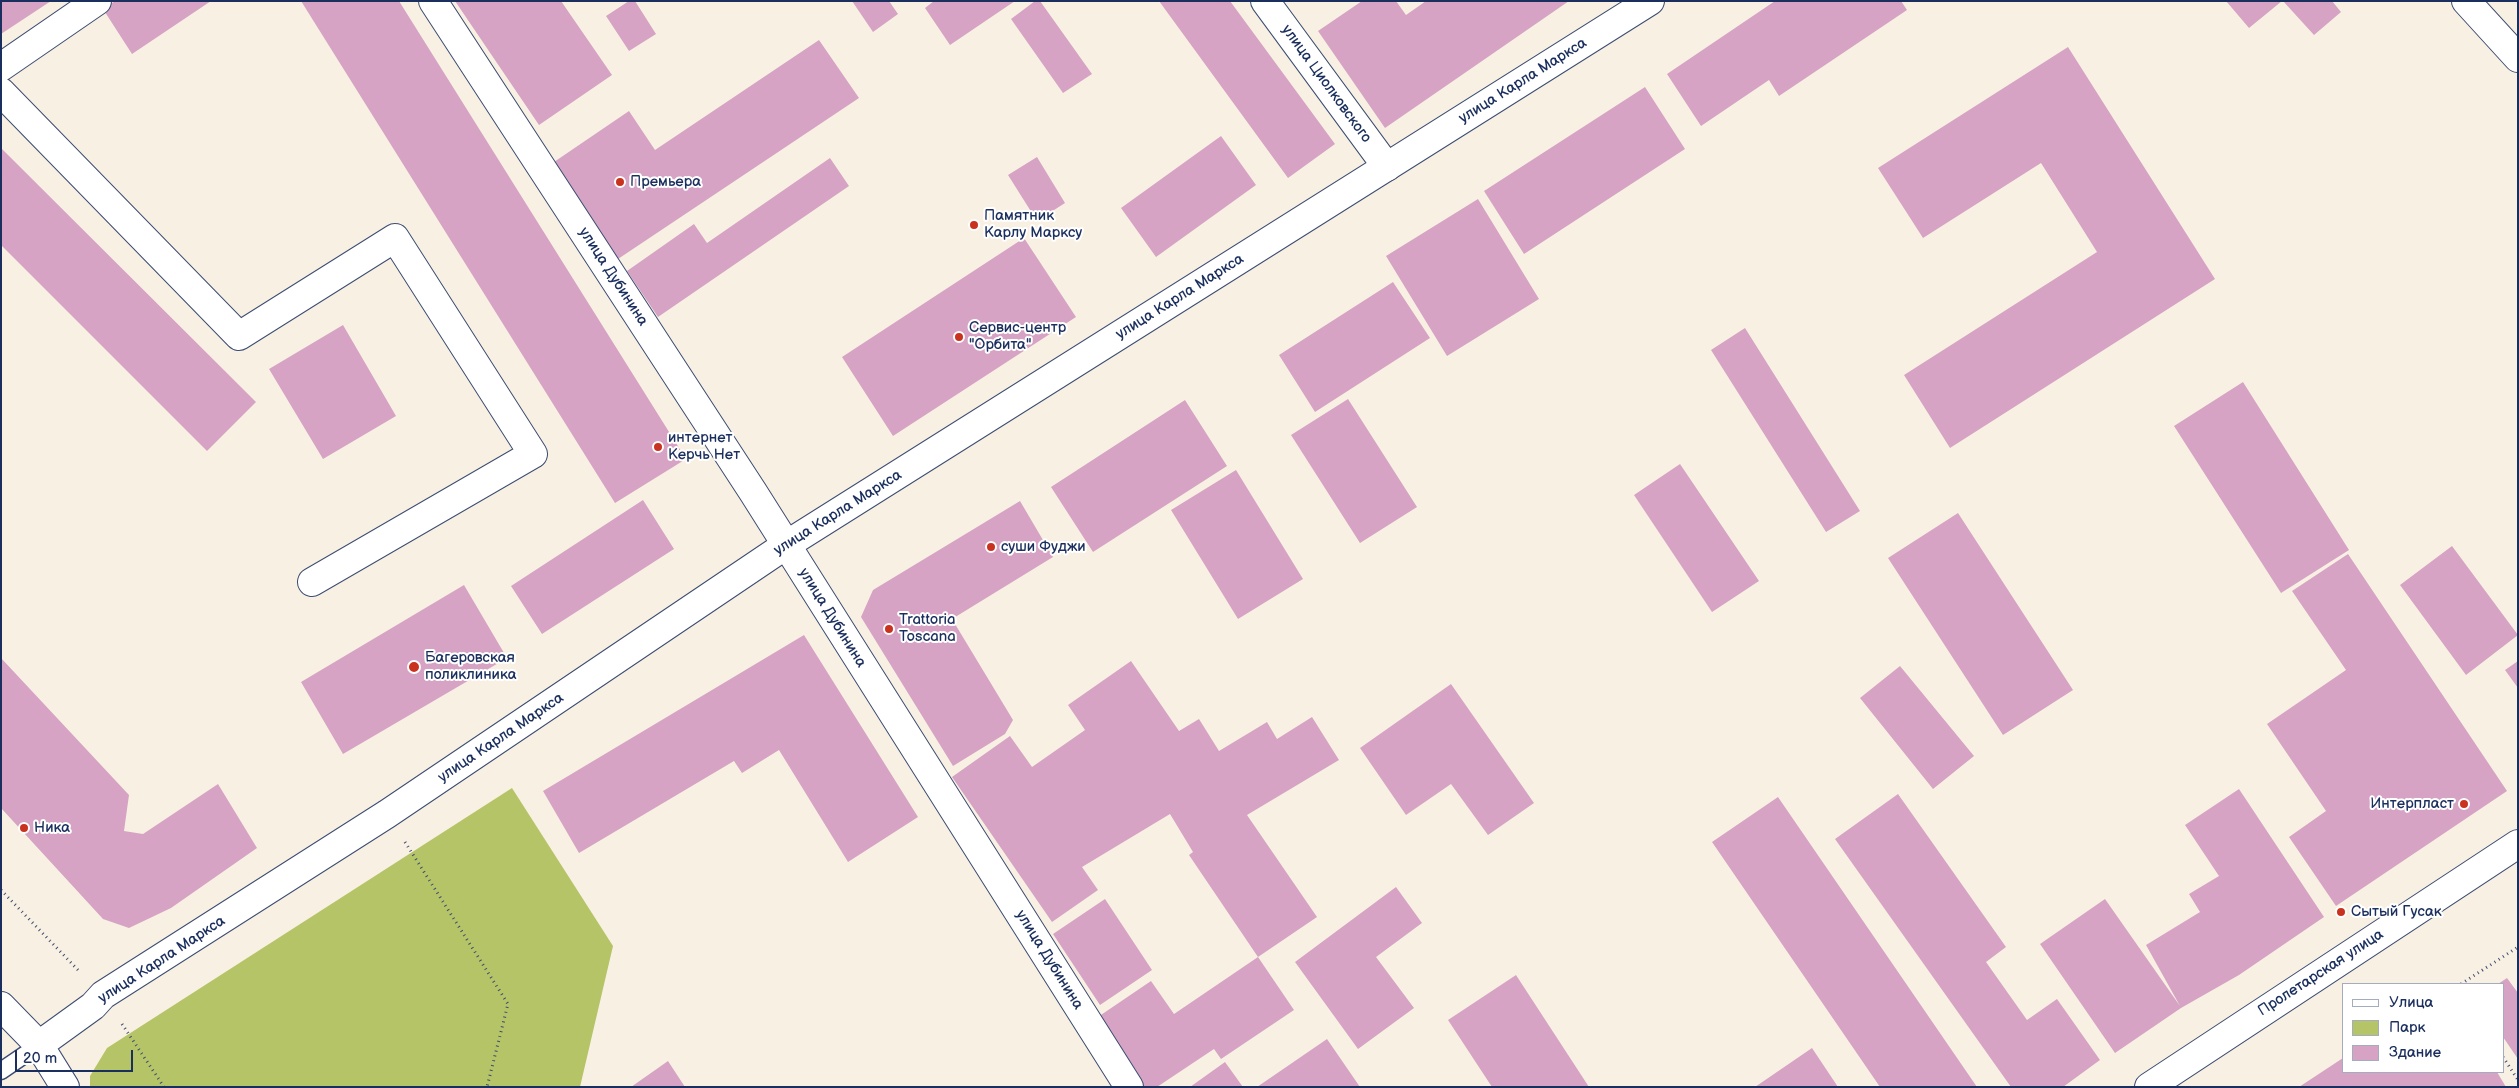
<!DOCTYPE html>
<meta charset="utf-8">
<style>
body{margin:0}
#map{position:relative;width:2519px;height:1088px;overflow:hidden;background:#f8f1e3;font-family:"Balsamiq Sans",sans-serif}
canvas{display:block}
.frame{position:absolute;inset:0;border:2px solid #1b2f5e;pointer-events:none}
.legend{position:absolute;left:2342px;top:983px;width:162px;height:90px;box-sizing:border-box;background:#fff;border:1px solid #a4acbf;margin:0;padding:6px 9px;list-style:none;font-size:15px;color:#1b2f5e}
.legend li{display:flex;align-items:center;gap:10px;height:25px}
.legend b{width:25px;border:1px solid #a4acbf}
.scale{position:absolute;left:15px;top:1050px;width:118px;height:22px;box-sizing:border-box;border:2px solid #1b2f5e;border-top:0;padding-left:6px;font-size:15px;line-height:18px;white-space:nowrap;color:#1b2f5e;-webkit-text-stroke:4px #fff;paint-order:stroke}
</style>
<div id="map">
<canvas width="2519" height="1088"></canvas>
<div class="frame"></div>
<ul class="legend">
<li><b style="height:6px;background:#fff"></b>Улица</li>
<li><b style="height:14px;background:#b5c467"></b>Парк</li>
<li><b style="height:14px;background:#d6a3c4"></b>Здание</li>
</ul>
<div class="scale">20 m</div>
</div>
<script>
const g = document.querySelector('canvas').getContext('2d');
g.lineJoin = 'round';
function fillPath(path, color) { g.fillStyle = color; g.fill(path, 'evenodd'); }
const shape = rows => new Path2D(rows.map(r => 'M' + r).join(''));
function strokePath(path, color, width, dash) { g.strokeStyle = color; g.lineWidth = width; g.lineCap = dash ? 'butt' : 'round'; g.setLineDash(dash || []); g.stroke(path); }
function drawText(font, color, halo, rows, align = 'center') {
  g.font = font + ' "Balsamiq Sans",sans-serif'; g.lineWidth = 4; g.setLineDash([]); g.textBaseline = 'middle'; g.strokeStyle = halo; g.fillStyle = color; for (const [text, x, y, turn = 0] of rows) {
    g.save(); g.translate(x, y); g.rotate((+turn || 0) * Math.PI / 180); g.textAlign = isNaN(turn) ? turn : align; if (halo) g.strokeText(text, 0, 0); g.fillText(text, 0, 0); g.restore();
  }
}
const green = shape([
 [512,788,613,946,580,1087,90,1087,90,1076,107,1048]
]);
const building = shape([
 [1,1,51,1,1,34],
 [115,1,211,1,132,54,103,9],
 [301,1,399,1,686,459,615,503],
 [455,1,561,1,612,75,539,125],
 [629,1,635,1,656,34,629,51,606,16],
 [852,1,889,1,898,14,873,32],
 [934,1,1015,1,950,45,925,8],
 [1035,1,1040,1,1092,74,1063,93,1011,19],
 [1159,1,1230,1,1335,144,1288,178],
 [1362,1,1396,1,1406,15,1426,1,1569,1,1385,128,1318,31],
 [1775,1,1901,1,1907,10,1779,96,1769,80,1701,126,1667,74],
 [2226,1,2282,1,2249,28],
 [2283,1,2332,1,2341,12,2314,35],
 [819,40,859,98,618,259,554,162,629,111,655,150],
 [2068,47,2215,279,1950,448,1904,375,2097,252,2041,163,1923,238,1878,168],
 [1645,87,1685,149,1524,254,1484,191],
 [1221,136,1256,185,1156,257,1121,208],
 [1,148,256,402,207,451,1,245],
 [1037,157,1065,203,1037,221,1008,175],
 [830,158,849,186,658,317,627,271,694,224,707,243],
 [1478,199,1539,299,1447,356,1386,256],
 [1024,238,1076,317,893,436,842,357],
 [1393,282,1430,338,1315,412,1279,355],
 [343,325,396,416,323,459,269,369],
 [1745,328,1860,511,1826,532,1711,350],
 [2243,382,2349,550,2281,593,2174,426],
 [1348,399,1417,507,1360,543,1291,435],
 [1185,400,1227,466,1093,552,1051,487],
 [1680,464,1759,581,1712,612,1634,495],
 [1236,470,1303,579,1238,619,1171,510],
 [643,500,674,549,542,634,511,586],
 [1020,501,1053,557,952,619,1013,720,1005,734,953,766,861,617,873,590],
 [1958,513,2073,690,2003,735,1888,558],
 [2452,546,2518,635,2466,675,2400,585],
 [2348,554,2507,791,2336,906,2289,837,2326,811,2267,724,2346,670,2292,591],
 [464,585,507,658,343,754,301,682],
 [804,635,918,817,848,862,779,750,742,773,734,761,579,853,543,791],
 [1,658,129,795,124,831,143,834,218,784,257,848,171,908,129,928,103,919,1,808],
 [1131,661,1179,731,1199,719,1219,751,1267,722,1277,739,1312,717,1339,760,1247,815,1317,917,1258,957,1189,855,1193,852,1170,814,1082,867,1098,890,1052,922,952,777,1010,736,1032,767,1085,730,1068,705],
 [2518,661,2518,688,2505,670],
 [1900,666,1974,756,1933,789,1860,698],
 [1451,684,1534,803,1488,835,1451,784,1406,815,1360,748],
 [2239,789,2324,917,2239,975,2181,1008,2115,1053,2040,944,2105,899,2180,1006,2146,945,2200,912,2189,894,2219,876,2185,825],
 [1898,794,2006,947,1986,962,2027,1020,2057,999,2100,1060,2063,1087,2011,1087,1835,839],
 [1778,797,1977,1087,1880,1087,1712,842],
 [1396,887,1422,923,1376,957,1414,1008,1358,1049,1295,962],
 [1105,899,1152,970,1100,1005,1053,934],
 [1258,957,1294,1010,1221,1059,1214,1049,1157,1087,1136,1087,1092,1021,1151,981,1174,1014],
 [1516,975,1589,1087,1492,1087,1448,1020],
 [2507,978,2518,993,2518,1059,2503,1037,2503,984,2498,984],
 [1327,1039,1360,1087,1257,1087],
 [1812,1048,1838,1087,1755,1087],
 [2343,1058,2343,1072,2497,1072,2506,1087,2299,1087],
 [668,1061,685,1087,631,1087],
 [1225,1062,1243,1087,1190,1087]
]);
const path = shape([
 [405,842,508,1004,487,1087],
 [1,890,79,971],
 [2461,984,2518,947],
 [122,1024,164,1087],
 [2503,1057,2518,1080]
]);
const lane = shape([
 [1,1071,39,1045]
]);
const street = shape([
 [433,1,753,492,1129,1087],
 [1265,1,1387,167],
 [2466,1,2518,58],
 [1,67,97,1],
 [1,92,239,336,395,238,533,454,312,582],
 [2149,1087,2518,844]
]);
const secondary = shape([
 [1,1006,39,1045,65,1087],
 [39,1045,93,1006,103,995,387,814,786,545,1650,1]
]);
const markers = [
 [620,182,5,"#c8321e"],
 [974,225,5,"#c8321e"],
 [959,337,5,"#c8321e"],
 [658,447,5,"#c8321e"],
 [991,547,5,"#c8321e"],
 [889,629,5,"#c8321e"],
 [414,667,6,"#c8321e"],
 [2464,804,5,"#c8321e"],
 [24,828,5,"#c8321e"],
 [2341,912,5,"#c8321e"]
];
const streetNames = [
 ["улица Карла Маркса",1523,81,-32],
 ["улица Циолковского",1326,84,54],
 ["улица Дубинина",613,277,57],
 ["улица Карла Маркса",1180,297,-32],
 ["улица Карла Маркса",838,513,-32],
 ["улица Дубинина",832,618,58],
 ["улица Карла Маркса",501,738,-34],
 ["улица Карла Маркса",162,960,-33],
 ["улица Дубинина",1049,960,58],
 ["Пролетарская улица",2321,973,-33]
];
const poiNames = [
 ["Премьера",630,182],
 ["Памятник",984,216],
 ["Карлу Марксу",984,233],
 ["Сервис-центр",969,328],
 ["\"Орбита\"",969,345],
 ["интернет",668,438],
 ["Керчь Нет",668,455],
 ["суши Фуджи",1001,547],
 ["Trattoria",899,620],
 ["Toscana",899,637],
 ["Багеровская",425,658],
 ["поликлиника",425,675],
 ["Интерпласт",2454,804,"right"],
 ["Ника",34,828],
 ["Сытый Гусак",2351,912]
];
fillPath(green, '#b5c467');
fillPath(building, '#d6a3c4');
strokePath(lane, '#3c4c72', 19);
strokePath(street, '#3c4c72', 30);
strokePath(secondary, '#3c4c72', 30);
strokePath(path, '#3c4c72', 3, [1, 4]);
strokePath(lane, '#fff', 16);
strokePath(street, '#fff', 28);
strokePath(secondary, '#fff', 28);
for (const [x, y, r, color] of markers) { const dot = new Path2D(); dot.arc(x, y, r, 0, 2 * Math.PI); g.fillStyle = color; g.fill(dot); strokePath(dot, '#fff', 2); }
drawText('15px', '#1b2f5e', '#fff', streetNames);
drawText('15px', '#1b2f5e', '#fff', poiNames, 'left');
</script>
